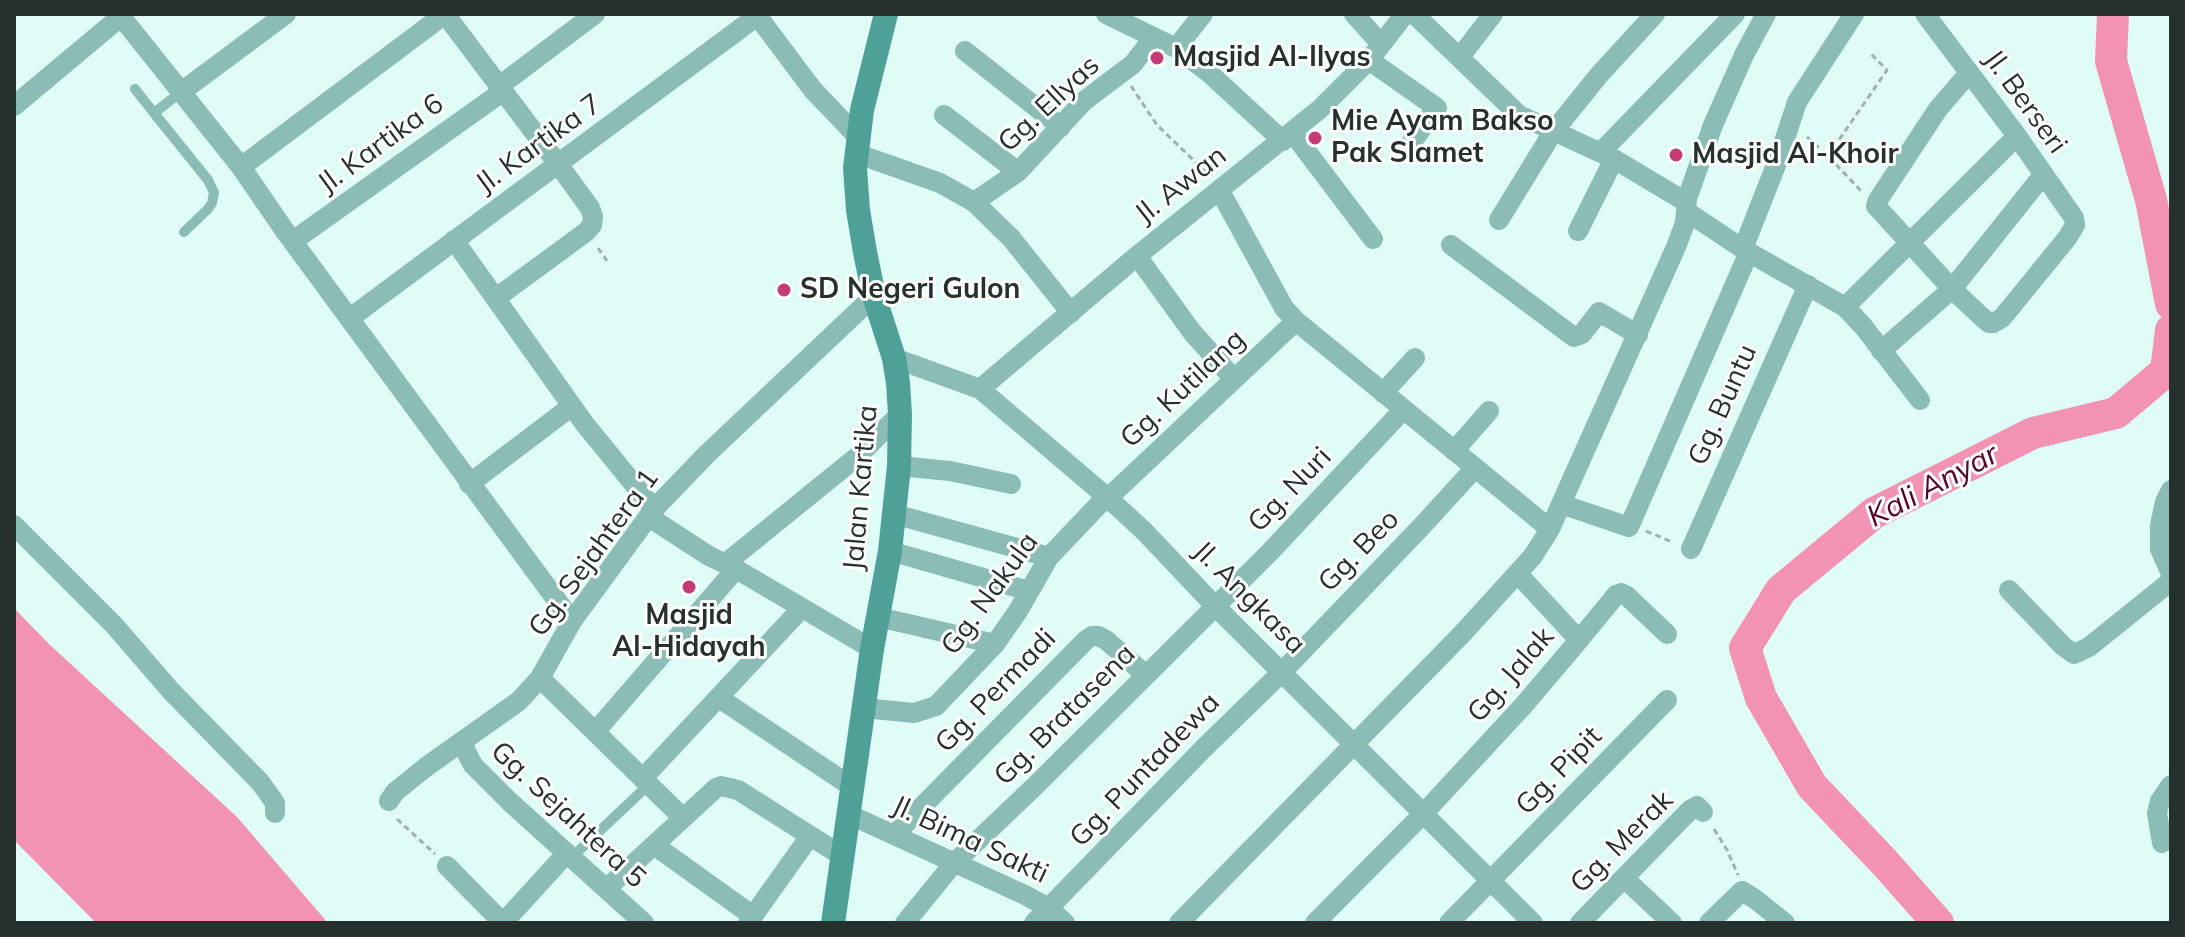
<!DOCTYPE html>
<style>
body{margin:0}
#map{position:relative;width:2185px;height:937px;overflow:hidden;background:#dffcf7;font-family:Mulish,sans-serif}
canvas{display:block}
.frame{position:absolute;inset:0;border:16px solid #26312f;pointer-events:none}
</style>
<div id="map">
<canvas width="2185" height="937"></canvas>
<div class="frame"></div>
</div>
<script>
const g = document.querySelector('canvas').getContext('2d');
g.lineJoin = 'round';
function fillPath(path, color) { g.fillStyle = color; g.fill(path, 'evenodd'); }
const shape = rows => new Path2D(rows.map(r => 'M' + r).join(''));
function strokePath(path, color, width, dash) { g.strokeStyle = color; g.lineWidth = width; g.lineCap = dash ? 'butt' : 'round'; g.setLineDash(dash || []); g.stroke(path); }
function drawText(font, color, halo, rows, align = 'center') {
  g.font = font + ' Mulish,sans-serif'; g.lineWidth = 6; g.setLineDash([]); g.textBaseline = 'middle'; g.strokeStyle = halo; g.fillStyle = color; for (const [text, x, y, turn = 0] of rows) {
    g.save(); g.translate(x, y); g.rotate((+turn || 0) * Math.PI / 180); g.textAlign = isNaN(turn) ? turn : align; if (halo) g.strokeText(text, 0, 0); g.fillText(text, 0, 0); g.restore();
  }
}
const water = shape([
 [14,608,49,644,237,817,328,923,96,923,14,840]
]);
const river = shape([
 [2113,14,2111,61,2151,200,2171,304],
 [1938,923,1885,863,1812,786,1761,698,1745,648,1781,590,1874,513,2033,433,2116,413,2166,371,2171,330]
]);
const path = shape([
 [1131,86,1157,125,1210,176],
 [1807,137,1828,156,1861,191],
 [1828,156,1887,70,1870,53],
 [598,248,607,261],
 [1646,531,1672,542],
 [397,819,435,854],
 [1714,829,1727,850,1738,875]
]);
const lane = shape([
 [135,89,154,113],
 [181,92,154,113,208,180,214,193,212,203,208,209,184,232],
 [571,858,643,790]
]);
const street = shape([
 [119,14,241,167,285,231,572,621],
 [756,14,813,90,857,136],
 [1106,14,1176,48,1208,72,1283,141],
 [1354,14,1381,44],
 [1414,14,1519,115,1614,159,1686,202],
 [1925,14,2017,136,2074,218,2075,225,2068,237,2002,318,1993,323,1989,323,1983,318,1952,289,1876,206,1878,200,1938,109,1969,73],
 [1176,48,1203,14],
 [965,51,1061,127],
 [1460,57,1493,14],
 [1369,60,1437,108,1405,151],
 [498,87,595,14],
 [181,92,286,14],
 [14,106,124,14],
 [944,115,1018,172],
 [1292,132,1373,239],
 [1601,152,1735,14],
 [855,153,940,183,974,202,1011,238,1071,313],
 [241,167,445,14,558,164,590,208,593,217,592,225,586,232,496,298],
 [1220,191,1284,308,1296,321,1550,529],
 [974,202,1018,172,1084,101,1133,64,1153,38],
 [1686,211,1743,249,1845,307,1863,326,1920,400],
 [1499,220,1553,132,1599,75,1655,14],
 [1578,231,1614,159],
 [454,240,584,423,654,509],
 [293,241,502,92],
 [1451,245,1574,337,1582,334,1599,312,1638,335],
 [1743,249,1778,160,1797,102,1854,14],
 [1137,256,1192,332,1234,379],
 [1845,307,2017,136],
 [350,318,760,14],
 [1881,351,1952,289,2043,175],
 [894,358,980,389,1108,498,1144,531,1215,606,1533,923],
 [980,389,1137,256,1320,109,1369,60,1405,14],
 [1383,393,1415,358],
 [1454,451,1489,411],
 [899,466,950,471,1011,484],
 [469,484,572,406],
 [2171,490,2165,502,2160,525,2160,549,2171,574],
 [1108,498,1296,321],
 [1561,504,1629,527,1749,252],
 [894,514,1049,557],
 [649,517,709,556,736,569,872,649],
 [14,525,114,625,171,691,260,782,275,803,275,813],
 [1691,549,1808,285],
 [890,551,1029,591],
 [726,563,858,456,900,414],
 [2009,590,2063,646,2074,654,2089,647,2171,581],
 [878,617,995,644],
 [1579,640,1616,595,1621,593,1627,596,1667,634],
 [540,678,683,818],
 [719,698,852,787],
 [864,708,914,713,936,706,995,644,1018,611,1049,557,1107,496],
 [595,732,736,569],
 [461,742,473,765,510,802,644,923],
 [643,778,802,608],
 [389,801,395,792,426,767,519,701,540,678,572,621,654,509,707,454,874,296],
 [848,814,1025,895,1049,908,1065,923],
 [894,835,1086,640,1092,636,1098,636,1106,640,1146,675],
 [2162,843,2157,813,2160,801,2171,785],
 [654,845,753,916],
 [447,866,503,923,566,854],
 [1624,878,1672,923],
 [606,889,716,788,721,786,738,790,842,856],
 [748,923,810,836],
 [905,923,954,863,1033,788,1270,552,1403,410],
 [1034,923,1204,748,1282,672,1422,526,1475,468],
 [1179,923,1462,634,1533,556,1550,529,1561,504,1676,247,1685,223,1687,199,1713,125,1744,55,1766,14],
 [1315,923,1423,814,1523,706,1579,640,1518,574],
 [1449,923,1667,700],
 [1580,923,1690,810,1697,806,1703,812],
 [1709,923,1742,891,1755,899,1785,923]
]);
const secondary = shape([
 [833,923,872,649,890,551,899,466,900,414,898,383,894,358,874,296,865,252,858,210,855,168,862,110,886,14]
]);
const markers = [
 [1157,58,8,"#c53b76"],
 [1315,138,8,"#c53b76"],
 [1676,155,8,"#c53b76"],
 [784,290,8,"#c53b76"],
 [689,587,8,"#c53b76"]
];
const poiNames = [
 ["Masjid Al-Ilyas",1173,58],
 ["Mie Ayam Bakso",1331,122],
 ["Pak Slamet",1331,154],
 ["Masjid Al-Khoir",1692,155],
 ["SD Negeri Gulon",800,290],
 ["Masjid",689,616,"center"],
 ["Al-Hidayah",689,648,"center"]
];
const streetNames = [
 ["Jl. Berseri",2025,102,54],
 ["Gg. Ellyas",1049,104,-43],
 ["Jl. Kartika 6",381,144,-36],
 ["Jl. Kartika 7",539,144,-36],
 ["Jl. Awan",1181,185,-38],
 ["Gg. Kutilang",1183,389,-43],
 ["Gg. Buntu",1723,405,-66],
 ["Jalan Kartika",861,488,-85],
 ["Gg. Nuri",1290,490,-46],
 ["Gg. Beo",1359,551,-46],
 ["Gg. Sejahtera 1",594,553,-54],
 ["Gg. Nakula",990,594,-54],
 ["Jl. Angkasa",1249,598,45],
 ["Gg. Jalak",1511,675,-49],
 ["Gg. Permadi",996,691,-46],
 ["Gg. Bratasena",1065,715,-45],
 ["Gg. Puntadewa",1145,770,-46],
 ["Gg. Pipit",1559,771,-46],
 ["Gg. Sejahtera 5",568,815,43],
 ["Jl. Bima Sakti",970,840,25],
 ["Gg. Merak",1622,842,-45]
];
const waterNames = [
 ["Kali Anyar",1933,486,-28]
];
fillPath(water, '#f393b4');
strokePath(river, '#f393b4', 32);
strokePath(path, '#9cb2ae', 3, [6, 4]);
strokePath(lane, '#8bbdb6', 10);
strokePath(street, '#8bbdb6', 20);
strokePath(secondary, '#4fa198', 24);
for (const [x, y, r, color] of markers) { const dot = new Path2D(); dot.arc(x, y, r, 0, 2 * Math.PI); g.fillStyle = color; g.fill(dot); strokePath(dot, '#fff', 3); }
drawText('bold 28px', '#26312f', '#fff', poiNames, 'left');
drawText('28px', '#26312f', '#fff', streetNames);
drawText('italic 30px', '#56002b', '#fff', waterNames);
</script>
